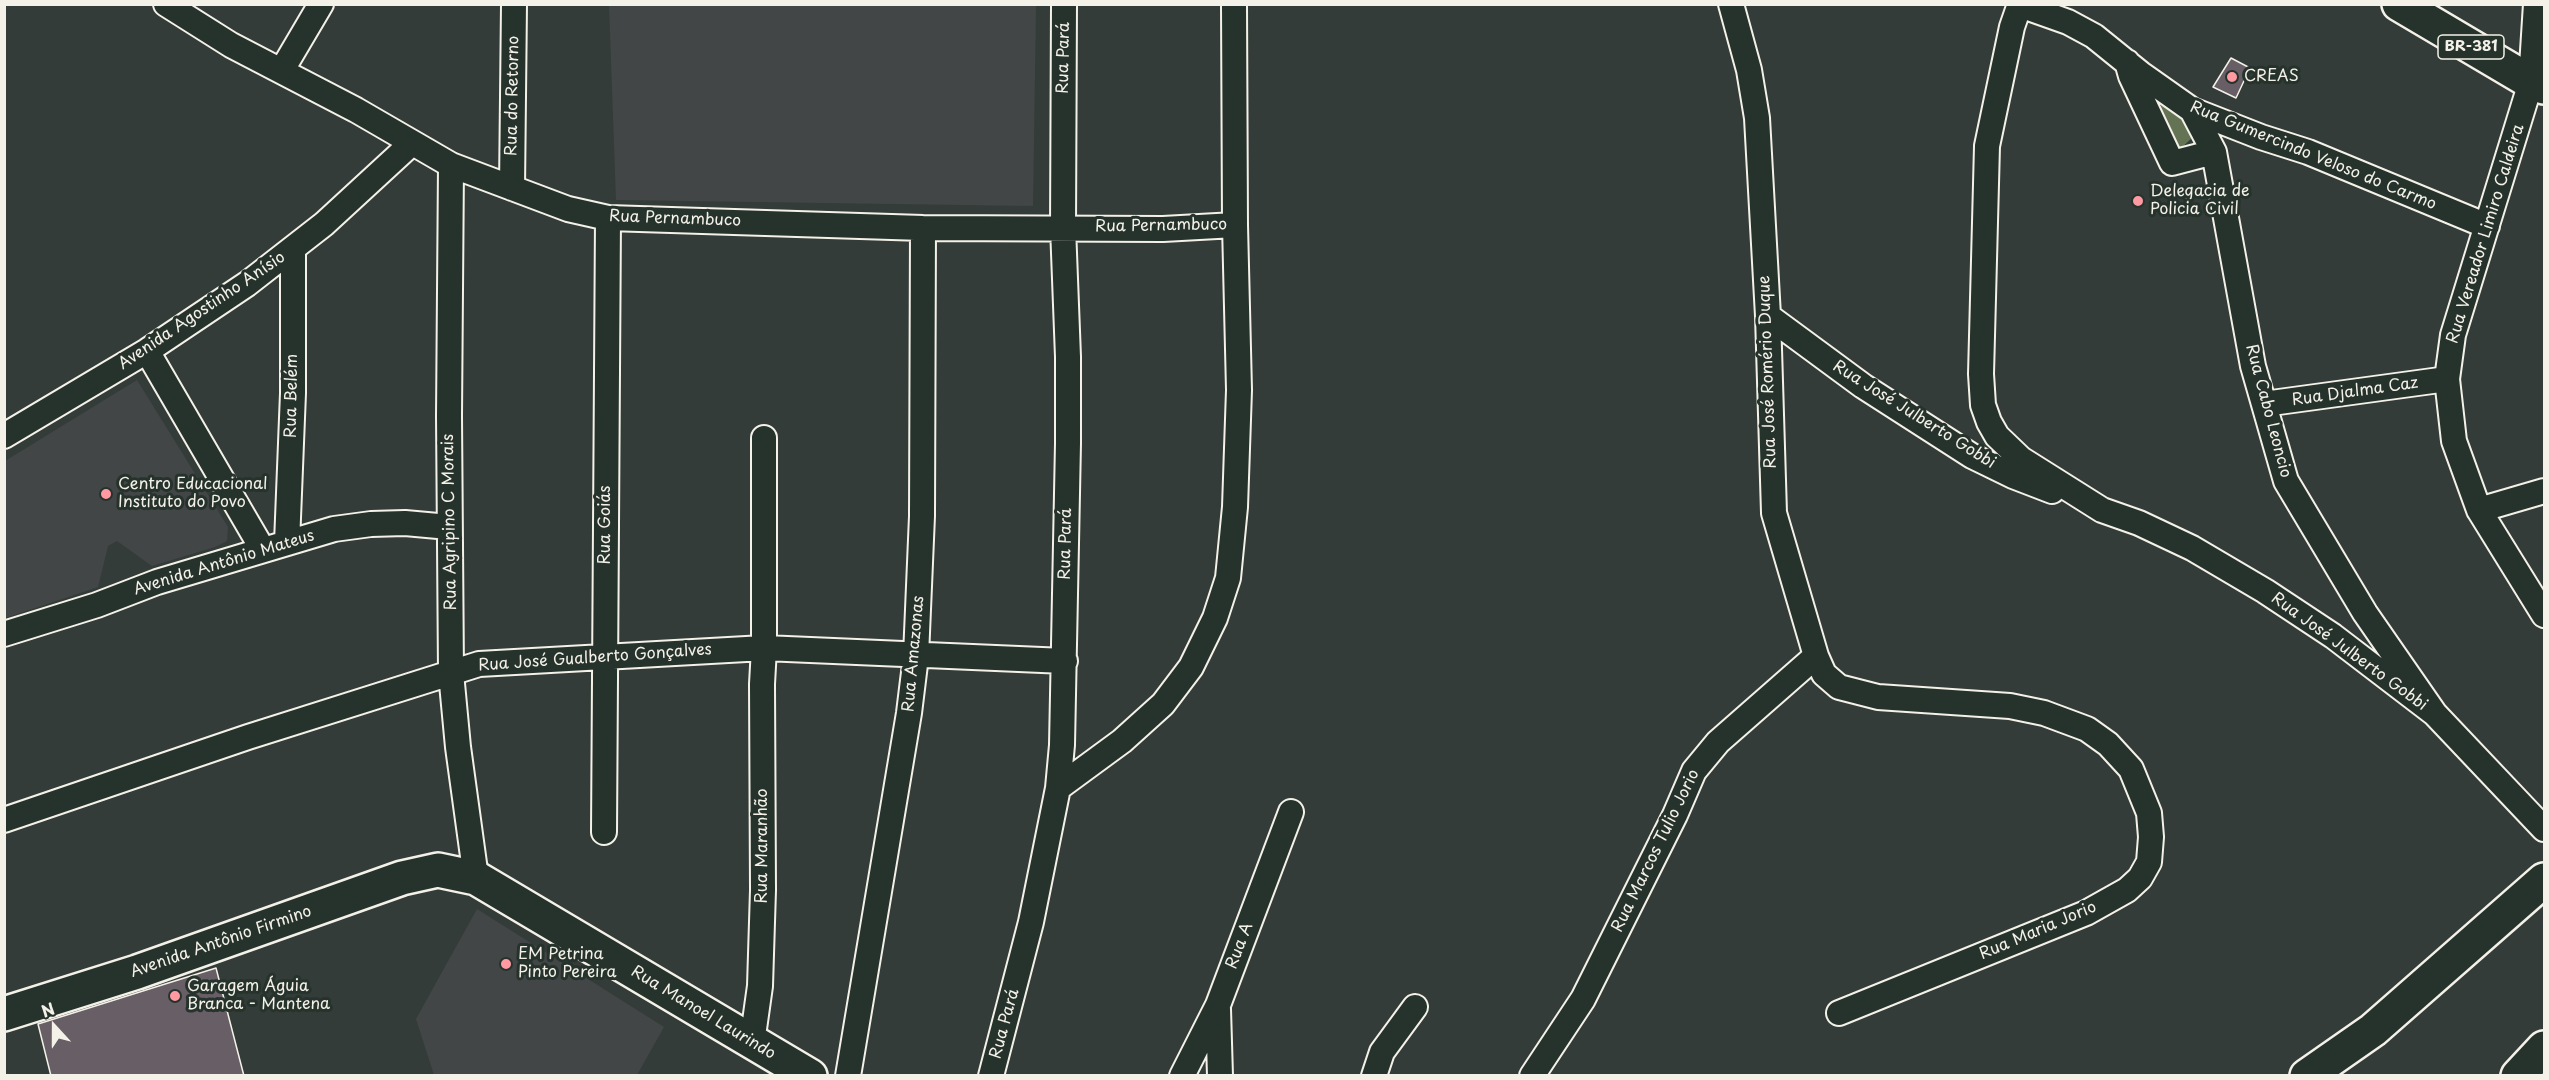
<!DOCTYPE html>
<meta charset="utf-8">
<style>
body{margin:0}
#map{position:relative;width:2549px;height:1080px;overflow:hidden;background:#333c38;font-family:"Playpen Sans",sans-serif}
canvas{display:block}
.frame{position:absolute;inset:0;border:6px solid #f4f1e8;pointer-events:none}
.north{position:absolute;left:24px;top:996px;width:60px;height:60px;-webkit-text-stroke:4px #26332d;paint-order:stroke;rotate:339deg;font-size:16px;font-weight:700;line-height:24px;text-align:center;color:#f4f1e8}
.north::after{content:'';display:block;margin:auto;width:21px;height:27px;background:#f4f1e8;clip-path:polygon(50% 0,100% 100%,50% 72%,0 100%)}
</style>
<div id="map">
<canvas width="2549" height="1080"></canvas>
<div class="frame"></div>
<div class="north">N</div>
</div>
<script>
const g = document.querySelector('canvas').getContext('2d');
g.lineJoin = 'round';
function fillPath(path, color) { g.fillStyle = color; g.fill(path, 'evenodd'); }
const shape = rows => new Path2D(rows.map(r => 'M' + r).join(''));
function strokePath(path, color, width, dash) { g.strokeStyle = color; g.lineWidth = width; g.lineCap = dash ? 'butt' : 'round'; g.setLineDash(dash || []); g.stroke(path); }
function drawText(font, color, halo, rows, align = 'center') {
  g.font = font + ' "Playpen Sans",sans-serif'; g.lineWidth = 6; g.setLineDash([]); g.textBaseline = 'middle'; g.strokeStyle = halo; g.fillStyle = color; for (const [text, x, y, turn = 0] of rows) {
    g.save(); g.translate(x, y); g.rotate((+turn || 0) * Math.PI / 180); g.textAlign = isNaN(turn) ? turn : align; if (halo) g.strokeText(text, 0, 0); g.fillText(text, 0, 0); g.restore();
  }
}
const built = shape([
 [609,5,1036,5,1033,206,616,200],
 [137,380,228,527,227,541,215,547,152,566,117,541,108,546,98,587,5,618,5,461],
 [477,909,664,1027,637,1075,434,1075,416,1019]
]);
const green = shape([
 [2170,104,2181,112,2195,135,2174,155,2152,108]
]);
const building = shape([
 [2231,58,2250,68,2236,98,2213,87,2231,58],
 [216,968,244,1076,51,1076,38,1024,216,968]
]);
const street = shape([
 [166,4,231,45,356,110,451,165,568,209,608,218,923,228,1163,229,1235,225],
 [1731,4,1749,70,1757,118,1768,316,1774,513,1816,656,1824,674,1839,687,1878,697,2010,706,2044,713,2087,729,2108,744,2131,769,2149,813,2151,837,2149,862,2140,878,2127,890,2086,913,1839,1013],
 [2020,4,2012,27,1987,146,1981,374,1983,405,1989,422,1997,436,2021,459,2102,510,2139,523,2192,548,2265,591,2333,636,2435,714],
 [2536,4,2531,82,2453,335,2447,379,2454,441,2479,510,2544,615],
 [2020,5,2068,22,2094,36,2141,74,2192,110,2261,137,2308,152,2487,226],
 [2127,62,2131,76,2172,163,2214,152],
 [282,70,321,4],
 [2192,110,2214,152,2253,366,2286,481,2365,613,2435,714,2544,829],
 [451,165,449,416,451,673,458,747,476,878],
 [512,188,514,4],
 [1768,316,1863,386,1972,456,2013,476,2052,491],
 [147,351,263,550],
 [2264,404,2447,379],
 [4,436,147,351,247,284,324,224,412,143],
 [2479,510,2544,491],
 [287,543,293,393,293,250],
 [4,634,97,605,157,582,334,529,371,524,405,523,449,527],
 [1058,788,1122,741,1163,704,1191,667,1215,618,1228,578,1235,507,1239,390,1235,225,1234,4],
 [4,820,248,737,479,664,764,648,1065,661],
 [604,832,608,218],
 [1218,1009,1220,1076],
 [752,1043,760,986,763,890,762,684,764,648,764,438],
 [848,1076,909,713,916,656,922,516,923,228],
 [991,1076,1031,922,1058,788,1062,745,1068,443,1068,357,1063,227,1064,4],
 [1182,1076,1218,1005,1291,812],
 [1374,1076,1382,1052,1415,1007],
 [1532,1076,1583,999,1675,815,1694,771,1718,742,1816,656]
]);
const secondary = shape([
 [4,1014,137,972,402,878,438,870,476,878,810,1076],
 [2307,1076,2373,1030,2544,880],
 [2518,1076,2544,1048]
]);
const primary = shape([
 [2399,4,2531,82,2544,87]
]);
const markers = [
 [2232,77,6,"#ff9aa2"],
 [2138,201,6,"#ff9aa2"],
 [106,494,6,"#ff9aa2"],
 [506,964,6,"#ff9aa2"],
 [175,996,6,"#ff9aa2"]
];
const shields = [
 [2471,47,66]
];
const shieldNames = [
 ["BR-381",2471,47]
];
const streetNames = [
 ["Rua Pará",1064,58,-89],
 ["Rua do Retorno",513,96,-89],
 ["Rua Gumercindo Veloso do Carmo",2313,156,22],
 ["Rua Pernambuco",675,219,2],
 ["Rua Pernambuco",1161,226,-1],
 ["Rua Vereador Limiro Caldeira",2486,234,-73],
 ["Avenida Agostinho Anísio",202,311,-34],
 ["Rua José Romério Duque",1768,372,-92],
 ["Rua Djalma Caz",2355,392,-8],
 ["Rua Belém",292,396,-89],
 ["Rua Cabo Leoncio",2268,411,75],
 ["Rua José Julberto Gobbi",1914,415,32],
 ["Rua Agripino C Morais",450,522,-91],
 ["Rua Goiás",606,525,-90],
 ["Rua Pará",1066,544,-89],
 ["Avenida Antônio Mateus",224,563,-17],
 ["Rua José Julberto Gobbi",2349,652,36],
 ["Rua Amazonas",914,654,-85],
 ["Rua José Gualberto Gonçalves",595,658,-4],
 ["Rua Maranhão",763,846,-90],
 ["Rua Marcos Tulio Jorio",1656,851,-64],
 ["Rua Maria Jorio",2038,931,-23],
 ["Avenida Antônio Firmino",221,942,-19],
 ["Rua A",1240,946,-69],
 ["Rua Manoel Laurindo",703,1013,31],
 ["Rua Pará",1005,1024,-75]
];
const poiNames = [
 ["CREAS",2244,77],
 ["Delegacia de",2150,192],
 ["Policia Civil",2150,210],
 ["Centro Educacional",118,485],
 ["Instituto do Povo",118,503],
 ["EM Petrina",518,955],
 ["Pinto Pereira",518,973],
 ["Garagem Águia",187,987],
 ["Branca - Mantena",187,1005]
];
fillPath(built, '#434646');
fillPath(green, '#637354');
fillPath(building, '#675e66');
strokePath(building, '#f4f1e8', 1.5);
strokePath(street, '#f4f1e8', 28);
strokePath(secondary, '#f4f1e8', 38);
strokePath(primary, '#f4f1e8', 38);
strokePath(street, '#26332d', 24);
strokePath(secondary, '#26332d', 33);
strokePath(primary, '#26332d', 33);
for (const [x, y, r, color] of markers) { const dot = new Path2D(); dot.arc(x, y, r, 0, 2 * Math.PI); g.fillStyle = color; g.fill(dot); strokePath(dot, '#26332d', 2); }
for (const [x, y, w] of shields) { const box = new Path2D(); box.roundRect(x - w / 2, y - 12, w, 24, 4.5); g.fillStyle = '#26332d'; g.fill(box); strokePath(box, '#f4f1e8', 1.5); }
drawText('bold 15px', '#f4f1e8', null, shieldNames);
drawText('16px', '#f4f1e8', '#26332d', streetNames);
drawText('16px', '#f4f1e8', '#26332d', poiNames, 'left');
</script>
